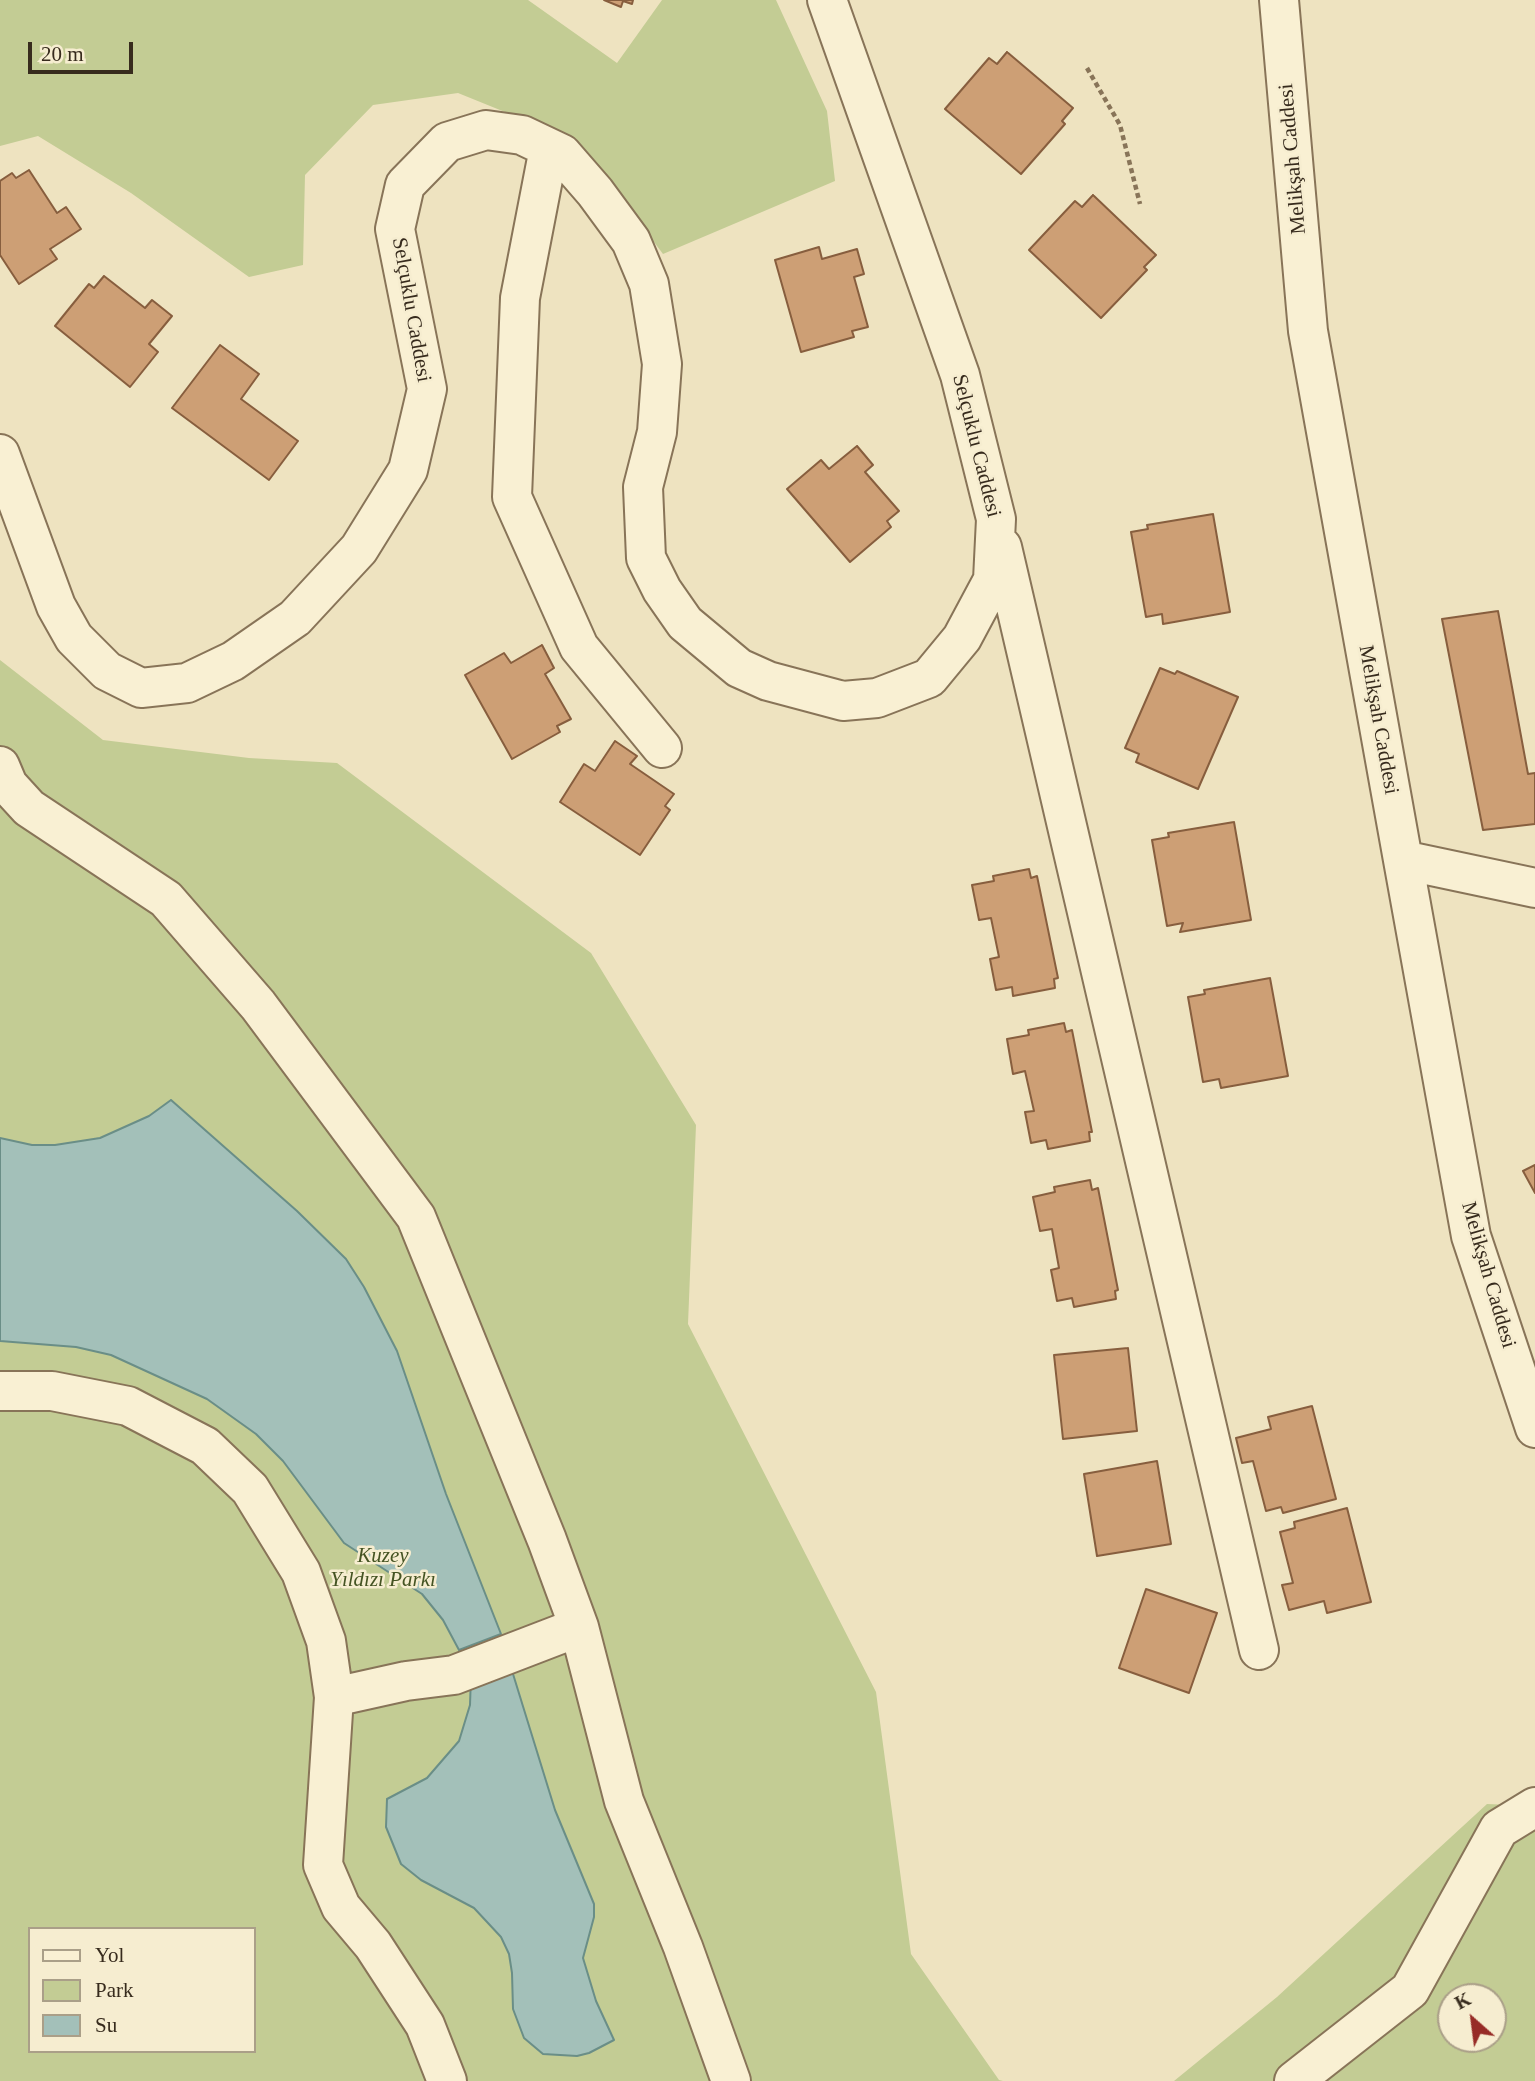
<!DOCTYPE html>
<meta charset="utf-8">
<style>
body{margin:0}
#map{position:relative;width:1535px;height:2081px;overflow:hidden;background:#eee3c0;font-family:Georgia,serif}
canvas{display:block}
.legend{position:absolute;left:28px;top:1927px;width:228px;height:126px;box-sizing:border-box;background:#f6edd0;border:2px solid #aa9f88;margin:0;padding:9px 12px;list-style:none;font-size:21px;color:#372b1d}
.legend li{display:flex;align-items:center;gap:14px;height:35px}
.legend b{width:35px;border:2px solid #aa9f88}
.north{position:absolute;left:1437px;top:1983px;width:70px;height:70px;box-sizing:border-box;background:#f6edd0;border:2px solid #aa9f88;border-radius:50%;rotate:332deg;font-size:19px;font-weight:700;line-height:28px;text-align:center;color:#372b1d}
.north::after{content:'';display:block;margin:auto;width:24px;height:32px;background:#972c27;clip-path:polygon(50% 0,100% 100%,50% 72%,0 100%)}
.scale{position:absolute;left:28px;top:42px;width:105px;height:32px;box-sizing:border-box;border:4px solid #372b1d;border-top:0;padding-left:9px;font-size:21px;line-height:24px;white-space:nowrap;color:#372b1d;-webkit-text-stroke:5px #f6edd0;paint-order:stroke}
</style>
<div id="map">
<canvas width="1535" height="2081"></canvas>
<ul class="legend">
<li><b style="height:9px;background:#f9f0d3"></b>Yol</li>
<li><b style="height:19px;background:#c3cc94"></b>Park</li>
<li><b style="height:19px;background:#a3c0b9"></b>Su</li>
</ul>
<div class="north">K</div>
<div class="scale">20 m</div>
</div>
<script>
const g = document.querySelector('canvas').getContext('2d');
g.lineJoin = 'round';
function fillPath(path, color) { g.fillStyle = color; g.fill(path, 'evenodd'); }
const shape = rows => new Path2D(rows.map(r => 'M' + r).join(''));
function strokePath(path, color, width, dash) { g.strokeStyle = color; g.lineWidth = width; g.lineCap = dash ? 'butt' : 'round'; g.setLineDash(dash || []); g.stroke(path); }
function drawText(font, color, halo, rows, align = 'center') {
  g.font = font + ' Georgia,serif'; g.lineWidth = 5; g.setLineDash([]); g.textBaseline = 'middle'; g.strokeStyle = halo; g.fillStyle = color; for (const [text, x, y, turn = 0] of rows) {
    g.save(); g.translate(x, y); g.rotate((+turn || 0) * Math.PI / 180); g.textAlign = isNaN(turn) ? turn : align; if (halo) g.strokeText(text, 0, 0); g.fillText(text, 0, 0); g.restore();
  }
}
const green = shape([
 [0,0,528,0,617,63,662,0,776,0,827,111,835,181,663,254,579,142,458,93,373,105,305,175,303,265,249,277,131,193,38,136,0,146],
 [0,660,103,740,249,758,337,763,591,953,696,1125,688,1324,876,1692,911,1954,999,2080,1003,2081,0,2081],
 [30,1929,254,1929,254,2051,30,2051],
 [1487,1804,1535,1806,1535,2081,1174,2081,1277,1997],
 [1451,1997,1493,1997,1493,2039,1451,2039]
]);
const water = shape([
 [171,1100,297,1211,346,1259,364,1287,397,1351,446,1494,501,1634,459,1650,443,1620,422,1594,344,1543,283,1461,256,1434,207,1399,111,1355,76,1347,0,1341,0,1138,32,1145,55,1145,100,1138,149,1116,171,1100],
 [509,1661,555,1810,594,1904,594,1917,583,1958,596,2001,614,2040,589,2053,577,2056,543,2054,524,2038,513,2009,512,1973,509,1954,501,1937,474,1908,421,1880,401,1864,386,1827,387,1799,427,1778,459,1741,470,1705,471,1675,509,1661]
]);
const building = shape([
 [604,0,633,0,632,4,623,1,621,7,604,0],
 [1007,52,1073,108,1062,121,1065,124,1021,174,945,109,989,58,997,64,1007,52],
 [29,170,57,213,66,207,81,229,50,249,57,259,19,284,0,255,0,181,12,173,16,178,29,170],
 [1093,195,1156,255,1144,267,1147,270,1101,318,1029,250,1075,201,1082,207,1093,195],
 [819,247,822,259,857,249,864,274,854,277,868,327,852,331,854,337,801,352,775,260,819,247],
 [104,276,145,308,152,300,172,316,149,344,158,352,130,387,55,326,89,284,94,288,104,276],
 [220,345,259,374,241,399,298,441,269,480,172,408,220,345],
 [857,446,873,465,865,472,899,511,887,521,891,527,850,562,787,489,821,460,829,469,857,446],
 [1213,514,1230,612,1163,624,1162,614,1146,617,1131,532,1148,529,1147,525,1213,514],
 [1498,611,1528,774,1535,773,1535,824,1483,830,1442,619,1498,611],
 [542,645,554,668,545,674,571,719,557,726,560,732,512,759,465,675,504,653,511,663,542,645],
 [1160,668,1175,674,1177,671,1238,697,1198,789,1136,762,1139,754,1125,748,1160,668],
 [615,741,637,756,630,764,674,794,665,806,670,810,640,855,560,802,584,764,595,771,615,741],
 [1234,822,1251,920,1180,932,1183,923,1167,926,1152,840,1169,837,1168,833,1234,822],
 [1029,869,1031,878,1037,876,1058,978,1054,979,1055,988,1013,996,1012,987,996,990,990,959,999,957,991,918,979,920,972,885,994,881,993,876,1029,869],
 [1270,978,1288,1076,1221,1088,1219,1079,1203,1082,1188,997,1205,994,1204,990,1270,978],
 [1064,1023,1066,1032,1072,1030,1092,1132,1089,1132,1090,1141,1048,1149,1046,1140,1031,1143,1025,1112,1034,1111,1025,1071,1013,1074,1007,1039,1029,1035,1028,1030,1064,1023],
 [1535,1165,1535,1193,1523,1171,1535,1165],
 [1090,1180,1092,1190,1098,1188,1118,1290,1115,1291,1116,1299,1074,1307,1072,1298,1057,1301,1051,1270,1059,1268,1052,1229,1040,1231,1033,1197,1055,1192,1054,1187,1090,1180],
 [1128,1348,1137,1431,1063,1439,1054,1355,1128,1348],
 [1312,1406,1336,1499,1283,1513,1281,1507,1266,1511,1253,1461,1242,1463,1236,1438,1271,1429,1268,1417,1312,1406],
 [1157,1461,1171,1544,1097,1556,1084,1474,1157,1461],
 [1347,1508,1371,1602,1327,1613,1324,1601,1289,1610,1282,1585,1293,1583,1280,1532,1295,1528,1294,1522,1347,1508],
 [1146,1589,1217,1613,1189,1693,1119,1668,1146,1589]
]);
const path = shape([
 [1087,68,1120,125,1140,204]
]);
const minor = shape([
 [1279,0,1308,331,1403,860,1471,1236,1535,1428],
 [549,148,520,298,512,497,579,647,662,748],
 [0,454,56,606,74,638,107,671,141,688,187,683,233,661,295,618,359,549,408,470,427,389,395,229,405,185,447,142,486,130,522,135,562,154,595,192,631,241,649,284,662,364,657,432,643,487,646,558,662,590,685,623,739,668,768,681,843,701,877,698,929,678,962,638,993,580,996,519,960,375,827,0],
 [1002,547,1259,1650],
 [0,766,8,785,29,808,166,899,258,1005,416,1217,547,1540,579,1627,624,1801,683,1947,731,2081],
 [1403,860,1535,888],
 [0,1391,52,1391,128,1406,205,1446,250,1489,301,1572,326,1641,334,1697,323,1865,341,1907,373,1945,425,2025,447,2081],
 [334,1697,406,1681,454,1675,579,1627],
 [1294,2081,1410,1990,1499,1829,1535,1807]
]);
const streetNames = [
 ["Melikşah Caddesi",1293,159,-95],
 ["Selçuklu Caddesi",411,310,80],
 ["Selçuklu Caddesi",976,446,76],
 ["Melikşah Caddesi",1378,720,80],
 ["Melikşah Caddesi",1488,1275,74]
];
const parkNames = [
 ["Kuzey",383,1556],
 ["Yıldızı Parkı",383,1580]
];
fillPath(green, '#c3cc94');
fillPath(water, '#a3c0b9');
strokePath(water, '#6a8e87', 2);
fillPath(building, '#cd9f75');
strokePath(building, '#875e3e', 2);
strokePath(minor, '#887458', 42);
strokePath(path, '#887458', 4.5, [5, 3.5]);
strokePath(minor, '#f9f0d3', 38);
drawText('21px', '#372b1d', '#f6edd0', streetNames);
drawText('italic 21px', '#455423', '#f6edd0', parkNames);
</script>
